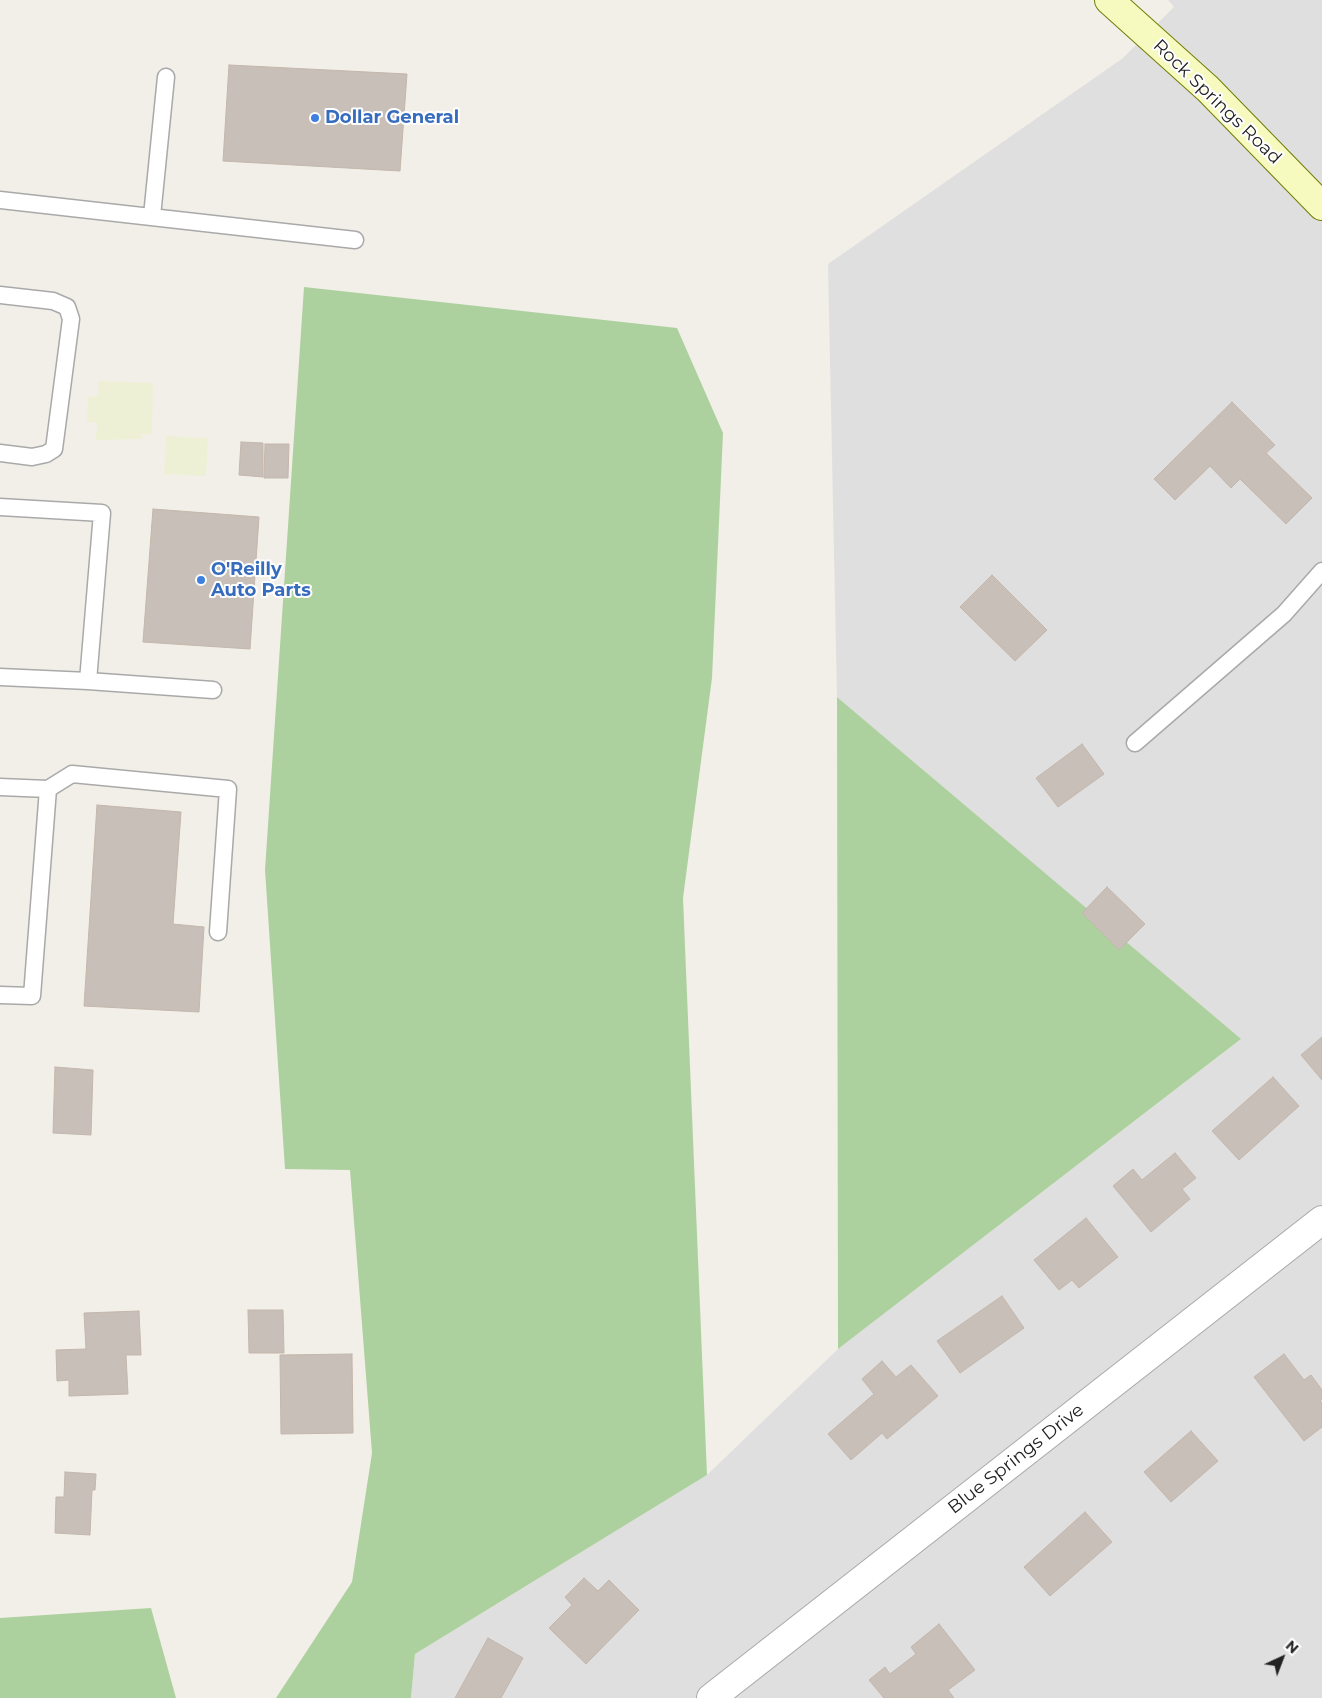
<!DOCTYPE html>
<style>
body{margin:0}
#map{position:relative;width:1322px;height:1698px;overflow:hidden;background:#f2efe9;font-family:Montserrat,sans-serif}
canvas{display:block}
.north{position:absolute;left:1257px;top:1633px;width:50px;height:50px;-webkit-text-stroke:4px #fff;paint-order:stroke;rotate:43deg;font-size:14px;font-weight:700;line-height:20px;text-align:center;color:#222}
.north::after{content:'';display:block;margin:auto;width:18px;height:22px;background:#222;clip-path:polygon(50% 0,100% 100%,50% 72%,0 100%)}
</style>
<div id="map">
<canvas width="1322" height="1698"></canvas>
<div class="north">N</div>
</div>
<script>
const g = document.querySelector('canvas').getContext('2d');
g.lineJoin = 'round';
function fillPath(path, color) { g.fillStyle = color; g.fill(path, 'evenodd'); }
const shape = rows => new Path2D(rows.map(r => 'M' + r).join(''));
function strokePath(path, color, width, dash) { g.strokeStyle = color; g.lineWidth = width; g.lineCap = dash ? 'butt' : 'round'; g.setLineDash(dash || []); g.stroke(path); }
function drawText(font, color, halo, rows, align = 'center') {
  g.font = font + ' Montserrat,sans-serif'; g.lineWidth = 4; g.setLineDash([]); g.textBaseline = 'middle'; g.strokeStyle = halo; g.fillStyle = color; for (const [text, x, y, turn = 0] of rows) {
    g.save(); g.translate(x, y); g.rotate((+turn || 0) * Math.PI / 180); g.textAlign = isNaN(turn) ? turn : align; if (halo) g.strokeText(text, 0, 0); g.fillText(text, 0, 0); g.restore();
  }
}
const residential = shape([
 [1168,0,1322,0,1322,1698,411,1698,415,1654,707,1475,838,1349,1240,1040,837,697,828,264,1123,58,1174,7]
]);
const farmland = shape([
 [99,381,153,383,152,435,142,434,141,439,96,440,97,423,87,422,88,397,98,396],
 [166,436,208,438,206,476,164,474]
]);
const forest = shape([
 [304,287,677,328,723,433,712,678,683,898,707,1475,415,1654,411,1698,276,1698,352,1582,372,1453,350,1170,285,1169,265,870],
 [837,697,1241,1039,838,1349],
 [151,1608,176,1698,0,1698,0,1618]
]);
const building = shape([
 [229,65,407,74,400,171,223,161,229,65],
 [1232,402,1275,445,1266,453,1312,498,1286,524,1240,479,1231,488,1210,466,1175,500,1154,479,1232,402],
 [241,442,263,443,263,477,239,475,241,442],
 [265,444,289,444,288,478,264,478,265,444],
 [153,509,259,517,250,649,143,642,153,509],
 [992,575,1047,630,1015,661,960,607,992,575],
 [1082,744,1104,774,1058,807,1036,778,1082,744],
 [97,805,181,812,173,924,204,927,199,1012,84,1006,97,805],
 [1107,887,1145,924,1119,950,1082,913,1107,887],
 [1322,1037,1322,1080,1301,1055,1322,1037],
 [55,1067,93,1070,91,1135,53,1133,55,1067],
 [1273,1077,1299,1106,1239,1160,1212,1131,1273,1077],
 [1175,1153,1196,1178,1182,1189,1190,1199,1151,1232,1113,1186,1133,1169,1142,1180,1175,1153],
 [1086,1218,1118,1257,1079,1288,1072,1280,1059,1290,1034,1260,1086,1218],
 [1002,1296,1024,1328,960,1373,937,1341,1002,1296],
 [248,1310,283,1310,284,1353,249,1353,248,1310],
 [139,1311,141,1355,126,1355,128,1394,69,1396,69,1380,57,1381,56,1350,86,1349,84,1313,139,1311],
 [352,1354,353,1433,281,1434,280,1355,352,1354],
 [1284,1354,1304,1380,1311,1375,1322,1390,1322,1399,1320,1400,1322,1403,1322,1427,1304,1441,1254,1377,1284,1354],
 [882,1361,896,1377,911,1365,938,1396,887,1439,882,1433,851,1460,828,1434,874,1394,862,1379,882,1361],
 [1191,1431,1218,1461,1171,1502,1144,1472,1191,1431],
 [65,1472,96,1474,95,1490,92,1490,90,1535,55,1533,56,1497,64,1497,65,1472],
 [1085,1512,1112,1542,1050,1596,1024,1567,1085,1512],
 [584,1578,598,1591,609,1580,639,1610,586,1664,549,1628,572,1605,565,1597,584,1578],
 [939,1624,975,1670,948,1690,954,1698,884,1698,869,1680,885,1667,890,1674,916,1654,911,1647,939,1624],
 [488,1638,523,1658,501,1698,455,1698,488,1638]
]);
const lane = shape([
 [0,200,355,240],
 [152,216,166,77],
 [0,295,53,301,67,307,71,319,54,449,46,454,32,457,0,453],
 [0,507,102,513,88,681,0,677],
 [88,681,213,690],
 [1135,743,1284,614,1322,571],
 [0,787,48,789,72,774,228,789,218,932],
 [0,995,32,996,48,789]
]);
const street = shape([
 [711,1698,1322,1220]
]);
const secondary = shape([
 [1109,0,1208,89,1322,206]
]);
const markers = [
 [315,118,5,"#3f7fe0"],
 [201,580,5,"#3f7fe0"]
];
const streetNames = [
 ["Rock Springs Road",1217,102,44],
 ["Blue Springs Drive",1016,1459,-38]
];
const shopNames = [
 ["Dollar General",325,118],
 ["O'Reilly",211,570],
 ["Auto Parts",211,591]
];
fillPath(residential, '#e0dfdf');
fillPath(farmland, '#eef0d5');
fillPath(forest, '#add19e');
fillPath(building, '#c7bfb8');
strokePath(building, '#c4b6ab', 1);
strokePath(lane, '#a9a9a9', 19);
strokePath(street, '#a9a9a9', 30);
strokePath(secondary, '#707d05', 30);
strokePath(lane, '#fff', 16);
strokePath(street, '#fff', 28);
strokePath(secondary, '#f7fabf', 28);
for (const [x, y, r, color] of markers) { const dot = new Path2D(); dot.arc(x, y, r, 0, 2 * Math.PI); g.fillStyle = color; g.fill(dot); strokePath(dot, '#fff', 2); }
drawText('18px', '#222', '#fff', streetNames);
drawText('bold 18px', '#366cbe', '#fff', shopNames, 'left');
</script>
